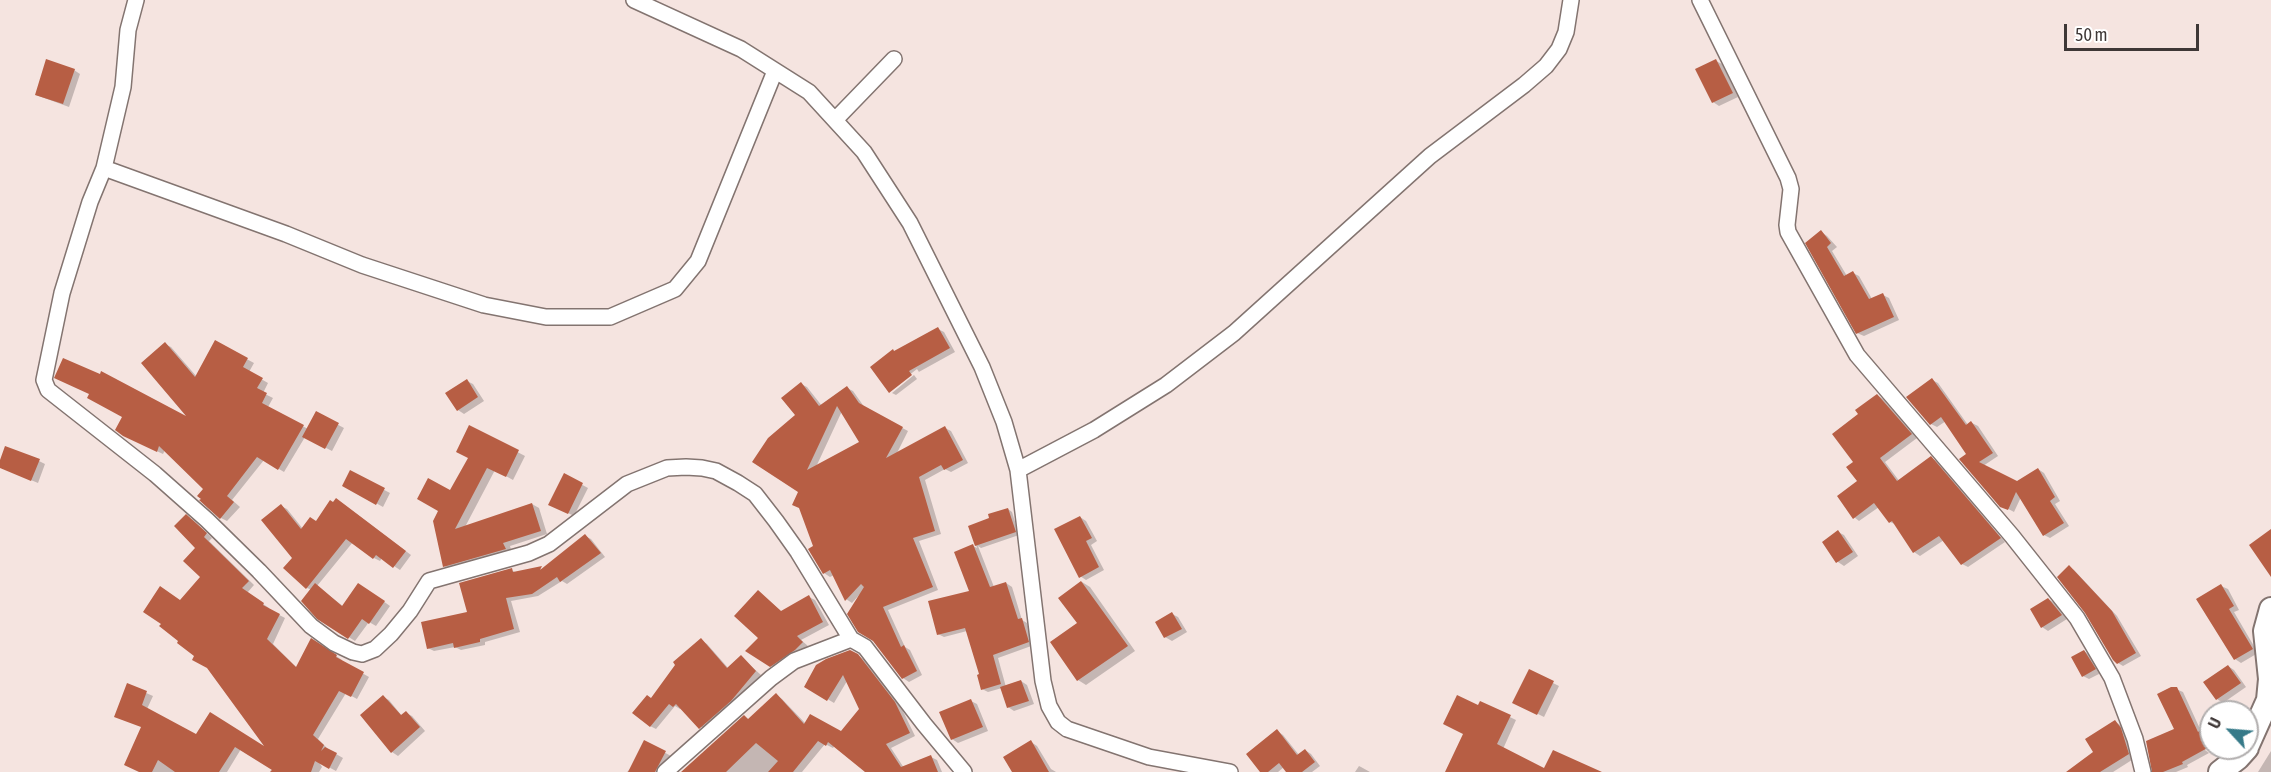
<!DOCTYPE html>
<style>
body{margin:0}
#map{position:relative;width:2271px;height:772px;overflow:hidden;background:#f5e4e0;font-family:"Asap Condensed",sans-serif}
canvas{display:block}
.north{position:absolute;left:2199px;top:700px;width:60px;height:60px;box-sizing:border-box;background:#fff;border:2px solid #b2afaf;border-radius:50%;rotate:296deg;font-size:16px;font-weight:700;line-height:24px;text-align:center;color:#3e3736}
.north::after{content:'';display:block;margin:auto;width:21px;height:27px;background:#367a89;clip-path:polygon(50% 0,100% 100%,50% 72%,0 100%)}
.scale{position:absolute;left:2064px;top:24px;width:135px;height:27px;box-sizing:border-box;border:3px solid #3e3736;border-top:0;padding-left:8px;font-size:18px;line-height:21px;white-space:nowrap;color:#3e3736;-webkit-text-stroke:4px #fff;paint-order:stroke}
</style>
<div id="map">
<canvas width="2271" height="772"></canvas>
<div class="north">U</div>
<div class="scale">50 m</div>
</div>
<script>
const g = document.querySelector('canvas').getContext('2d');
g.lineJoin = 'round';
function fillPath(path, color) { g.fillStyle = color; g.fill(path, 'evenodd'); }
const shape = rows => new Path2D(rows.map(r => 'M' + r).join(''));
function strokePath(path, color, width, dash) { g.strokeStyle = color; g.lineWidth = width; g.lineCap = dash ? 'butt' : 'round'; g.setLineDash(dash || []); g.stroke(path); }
const shadow = shape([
 [1716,61,1722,64,1738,97,1719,106,1713,102],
 [74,70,80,74,69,107,36,95],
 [1821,232,1827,236,1837,247,1832,251,1847,276,1853,273,1859,276,1872,299,1883,295,1889,298,1899,320,1864,336,1857,333],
 [938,329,944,332,955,352,917,373,919,372,917,369,890,390,895,352],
 [215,342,254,363,249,372,268,383,263,393,273,398,268,407,308,429,316,413,344,428,332,451,305,437,284,472,264,460,232,500,240,507,227,521,221,518,205,489,165,450,163,454,131,439,192,420,165,344,171,347,197,377],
 [914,375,917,379,896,395,892,393],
 [1932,380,1938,383,1968,425,1972,423,1978,426,1998,456,1983,466,2017,482,2038,469,2044,473,2060,501,2055,504,2069,526,2050,538,2044,535,2021,497,2014,512,2001,505,1946,421,1937,427,1931,424],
 [467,381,473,384,484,401,464,414,458,410],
 [801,384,807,387,822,406,847,388,853,391,865,408,908,431,896,455,945,428,951,431,968,463,951,472,945,469,925,480,941,534,919,541,938,590,888,610,905,647,910,650,922,675,909,682,903,678,860,594,852,603,846,599,834,575,830,577,824,573,815,547,800,491,797,416],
 [842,411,861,443,816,467],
 [1877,395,1883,399,1917,438,1885,462,1900,482,1931,458,1937,461,2005,542,1968,567,1962,564,1944,540,1920,556,1914,552,1897,525,1890,522,1879,507,1859,521,1854,517,1859,482,1855,462,1860,414],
 [470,427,525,456,513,480,495,470,465,527,532,504,539,508,547,534,510,546,512,553,451,570,444,566,451,492,469,458],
 [39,461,45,464,38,483,0,467,0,464],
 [350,472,390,493,383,507,344,485],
 [564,475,588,488,574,516,556,507],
 [342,503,411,555,400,570,382,558,380,561,374,558,353,542,317,586,344,607,365,588,390,606,376,626,369,622,355,641,318,618,312,590,307,588,294,558,281,506,287,509,303,529,317,523],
 [1008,509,1012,512,1019,535,981,548,978,546,994,587,1006,583,1012,587,1022,620,1027,623,1034,645,998,658,1006,687,1021,681,1027,685,1034,704,1014,711,1008,707,1002,688,988,692,982,689,981,675,967,631,944,637,938,634,971,592,973,546,977,548,970,527,991,519],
 [1080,517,1086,521,1097,541,1091,545,1104,570,1086,580,1080,576],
 [192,519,212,538,209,541,254,585,247,593,269,608,268,609,285,618,273,644,297,668,318,644,342,660,341,661,369,677,357,699,346,693,318,739,329,750,343,758,336,771,319,762,322,767,319,772,272,772,270,771,274,769,241,749,227,772,141,772,143,728,128,685,153,696,147,709,197,736,269,750,209,667,195,656,181,602,202,577],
 [1838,532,1844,535,1858,556,1844,566,1838,562,1824,542],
 [585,536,591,539,605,557,567,584,562,581,538,596,511,601,520,632,485,642,485,645,461,650,455,647,434,651,428,648,468,613,511,570,517,573,543,569],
 [2069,567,2074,570,2117,616,2141,656,2123,666,2118,663],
 [1082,582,1090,587,1135,651,1086,685,1078,680],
 [2221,586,2228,589,2239,610,2234,612,2258,653,2241,663,2235,659],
 [759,592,782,612,809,597,815,600,829,625,801,640,808,646,777,669,747,651,760,638],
 [2048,599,2055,603,2067,619,2048,631,2042,627],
 [1172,614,1178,617,1187,632,1172,641,1165,637],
 [701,640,707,644,729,669,741,657,761,675,736,703,706,731,681,708,680,709,675,706,656,729,650,726,652,699],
 [850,651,865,660,901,707,915,736,891,748,904,768,931,757,937,760,942,772,866,772,835,745,833,748,825,744,802,772,683,772,744,717,750,720,776,695,782,699,806,724,842,733,861,710,847,681,834,703,806,686],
 [2084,651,2090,655,2101,673,2089,679,2083,676],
 [2228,666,2234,670,2246,687,2223,703,2217,699],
 [1553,683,1559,686,1544,717,1520,705],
 [2176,689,2183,692,2201,731,2211,726,2211,743,2205,750,2209,753,2187,765,2188,767,2176,772,2154,772,2176,730],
 [383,697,389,700,402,716,406,713,412,716,425,731,398,756,392,752],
 [971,701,977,704,988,731,958,743,952,739],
 [1481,703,1516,720,1503,749,1540,772,1446,772],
 [2115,722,2122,726,2135,758,2113,772,2069,772,2095,753],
 [1277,731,1283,735,1299,755,1305,750,1311,754,1320,766,1312,772,1288,772,1284,767,1278,772,1262,772],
 [645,742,671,756,663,772,627,772,632,767],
 [1031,742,1037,746,1051,769,1056,772,1014,772],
 [2271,751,2271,772,2258,772],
 [1359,766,1361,767,1370,772,1355,772]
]);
const building = shape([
 [46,59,75,69,63,104,35,95],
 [1716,59,1733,93,1712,103,1695,69],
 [1821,230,1831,243,1827,247,1844,276,1853,271,1869,299,1883,293,1894,317,1856,334,1805,243],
 [938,327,950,348,909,371,912,375,889,393,870,367,893,349,894,351],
 [215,340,248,358,243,367,263,378,257,388,267,393,262,403,304,425,278,470,257,457,227,496,234,502,220,519,199,500,201,499,197,496,203,489,159,446,157,452,123,436,115,430,122,417,87,398,89,394,54,378,63,358,100,374,101,371,186,416,141,363,165,342,195,377],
 [1932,378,1966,425,1971,421,1993,453,1979,462,2017,481,2038,468,2055,497,2050,501,2064,523,2043,536,2016,492,2008,510,2000,507,1959,459,1966,454,1941,417,1930,425,1906,397],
 [467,379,478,397,457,411,445,393],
 [801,382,819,406,847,386,859,403,903,427,886,458,945,426,963,460,944,470,941,465,919,477,935,531,913,538,933,587,883,607,901,647,904,645,917,671,902,679,873,641,858,632,847,614,864,587,861,584,845,601,830,570,823,574,808,549,813,546,799,508,792,505,798,492,752,462,768,438,795,415,781,398],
 [837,406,859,442,807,470],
 [1877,394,1912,434,1880,458,1897,481,1931,456,2001,538,1961,565,1939,536,1913,553,1892,521,1889,523,1874,503,1853,519,1837,496,1857,481,1846,467,1853,462,1832,434,1858,414,1855,410],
 [316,411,339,423,325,449,302,437],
 [469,425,519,450,506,477,487,468,455,529,532,503,541,531,503,543,506,549,443,567,433,521,438,511,417,499,428,478,450,490,468,458,456,452],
 [5,446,40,459,31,481,0,468,0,460],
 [350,470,385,488,376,505,342,486],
 [564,473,583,483,568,514,548,505],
 [336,498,406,551,393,568,376,555,373,559,346,539,306,589,283,568,292,558,261,520,281,504,301,529,310,517,316,521,330,500,333,502],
 [1008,508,1016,532,975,546,968,526,989,518,988,514],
 [186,514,207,533,204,537,249,581,242,588,264,603,263,605,280,614,267,639,296,667,311,638,337,655,336,657,364,672,351,697,339,691,313,735,324,745,321,751,325,747,337,753,329,769,315,761,311,772,270,772,272,770,235,747,219,772,175,772,158,760,152,772,139,772,124,765,141,727,114,717,127,683,147,691,142,705,196,734,210,712,264,746,207,668,192,660,194,656,177,643,178,641,159,626,161,624,143,612,160,586,180,600,200,577,183,561,195,548,174,526],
 [1080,516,1092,538,1086,541,1099,567,1079,578,1054,529],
 [2271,529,2271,577,2249,545],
 [1838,530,1853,552,1836,563,1822,542],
 [585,534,601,553,560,582,557,577,532,594,506,598,514,629,480,639,480,642,454,648,453,643,427,649,421,622,467,612,459,583,512,568,513,572,542,566,540,570],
 [973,544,990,587,1006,582,1018,619,1022,618,1029,642,993,655,1001,684,981,690,977,675,979,674,965,628,937,635,928,601,969,591,954,552],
 [2069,565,2112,611,2136,653,2117,664,2113,660,2085,613,2057,577],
 [1081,581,1128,646,1077,681,1050,642,1077,623,1058,598],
 [315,583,342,606,358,583,385,601,369,624,362,619,348,639,317,619,301,601],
 [2221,584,2234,606,2229,609,2253,649,2234,660,2196,599],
 [758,590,781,611,809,595,823,622,797,636,803,642,795,650,770,667,745,651,758,638,734,616],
 [2048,598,2062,615,2041,628,2030,609],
 [1172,612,1182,629,1164,638,1155,622],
 [701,638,727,668,741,655,756,671,731,701,699,729,676,704,673,707,669,704,650,727,632,713,647,695,651,698,675,665,673,662],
 [850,650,858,654,895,702,910,733,886,744,901,767,931,755,938,772,865,772,828,742,826,746,818,741,793,772,768,772,778,761,756,743,726,772,681,772,744,715,748,719,776,693,804,724,810,714,841,731,859,709,843,675,827,701,804,687,816,665,826,659],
 [2084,650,2096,669,2082,677,2071,657],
 [2228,665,2241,683,2216,700,2203,682],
 [1529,669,1554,681,1537,715,1512,703],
 [1021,680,1029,701,1007,708,1000,687],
 [2171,687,2177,687,2198,732,2202,729,2211,746,2182,762,2183,764,2163,772,2152,772,2146,741,2174,729,2157,694],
 [383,695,401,715,406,711,420,727,391,753,360,715],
 [1457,695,1478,705,1480,701,1511,715,1497,744,1544,768,1553,750,1602,772,1445,772,1463,734,1443,724],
 [971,699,983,727,951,740,939,712],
 [2115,720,2121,728,2129,754,2100,772,2066,772,2093,752,2085,739],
 [1277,729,1297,755,1305,749,1315,762,1302,772,1286,772,1279,763,1268,772,1260,772,1246,754],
 [644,740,666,751,655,772,628,772],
 [1031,740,1049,772,1012,772,1003,757]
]);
const minor = shape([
 [136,0,128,30,123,87,104,168,90,202,62,293,44,380,48,390,155,474,207,520,259,571,311,626,334,643,353,652,362,654,375,649,391,634,410,611,429,581,529,553,549,544,627,484,667,468,686,467,702,468,716,471,738,483,755,494,776,521,798,552,851,639,794,661,771,678,665,772],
 [634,0,741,49,809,92,864,152,910,223,982,367,1004,422,1018,470,1043,681,1049,706,1058,722,1067,729,1149,757,1230,772],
 [1700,0,1788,178,1791,189,1787,225,1788,232,1857,355,2012,536,2077,618,2112,678,2135,739,2143,772],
 [835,120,894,59],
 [104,168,286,234,362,265,484,305,546,317,610,317,675,289,698,261,775,71],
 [1018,470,1094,430,1166,385,1234,333,1430,156,1524,85,1546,66,1559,49,1566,32,1571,0],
 [851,639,865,647,924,724,964,772]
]);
const secondary = shape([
 [2247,747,2268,700,2270,679,2265,631,2271,609],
 [2220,772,2238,758,2247,748]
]);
fillPath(shadow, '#0003');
fillPath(building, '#b75e44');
strokePath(minor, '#837470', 18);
strokePath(secondary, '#837470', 26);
strokePath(minor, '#fff', 15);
strokePath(secondary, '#fff', 22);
</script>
